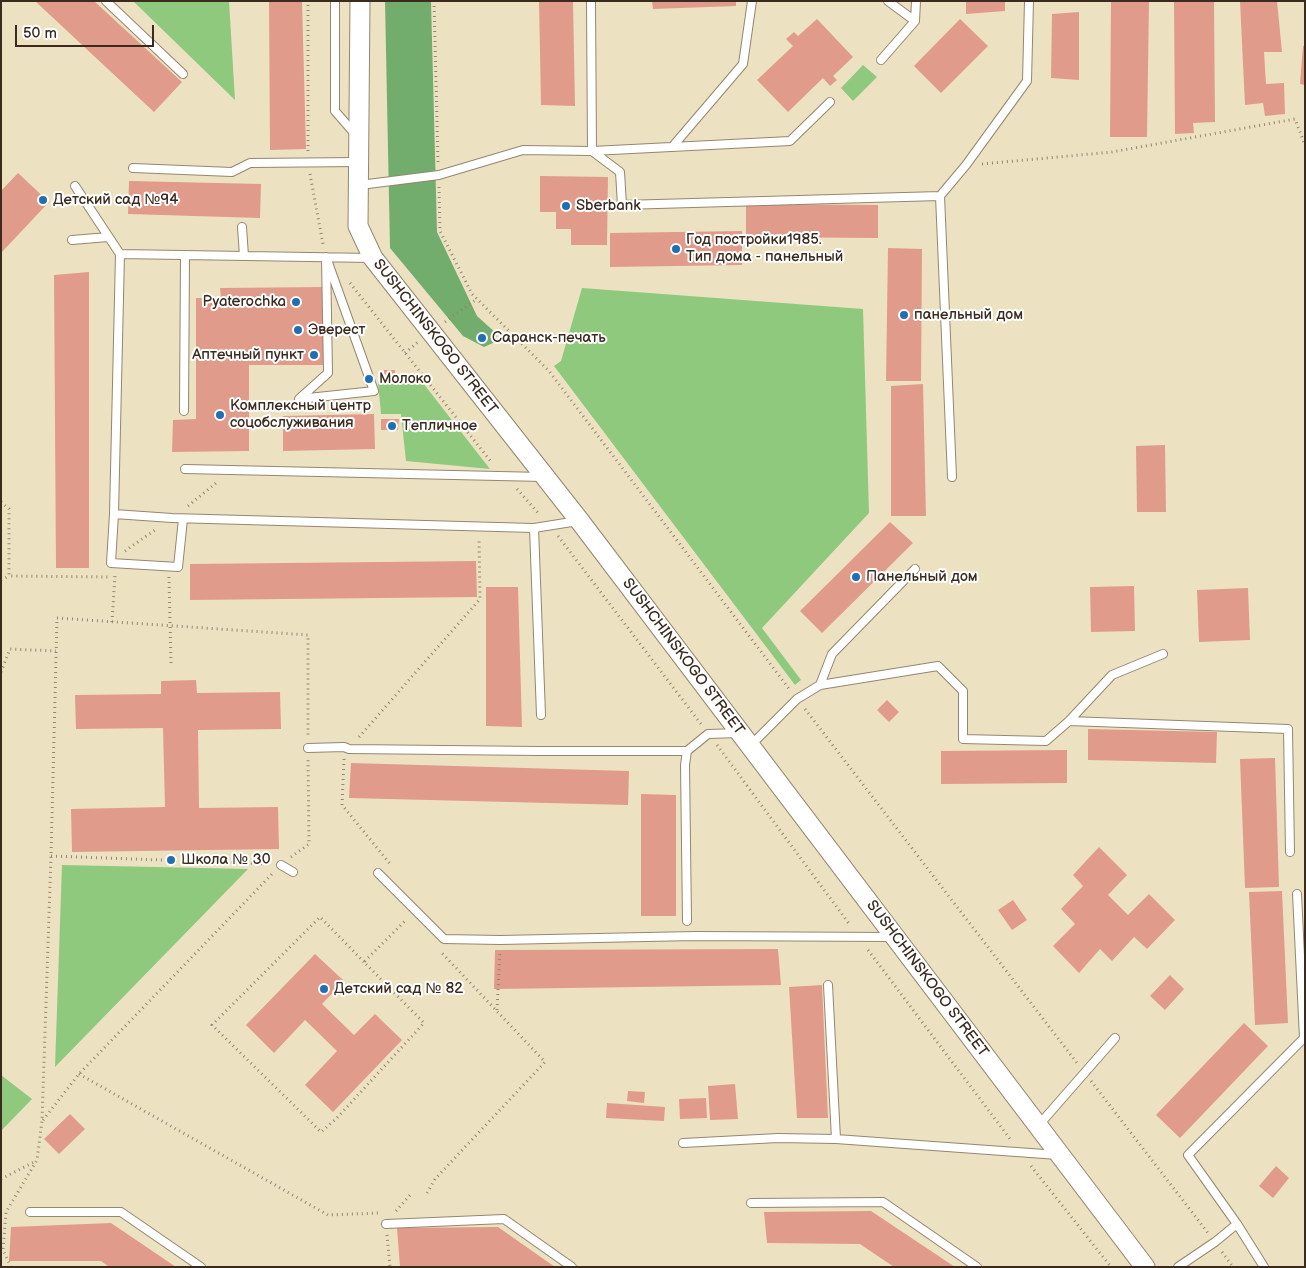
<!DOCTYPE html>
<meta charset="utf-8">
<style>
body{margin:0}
#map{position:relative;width:1306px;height:1268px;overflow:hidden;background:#ece2c1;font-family:"Balsamiq Sans",sans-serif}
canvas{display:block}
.frame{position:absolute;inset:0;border:2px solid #3b2a1e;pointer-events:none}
.scale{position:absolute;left:15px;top:25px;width:139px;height:22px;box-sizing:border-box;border:2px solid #3b2a1e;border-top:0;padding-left:6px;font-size:15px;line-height:18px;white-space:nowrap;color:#3b2a1e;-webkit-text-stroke:4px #fff;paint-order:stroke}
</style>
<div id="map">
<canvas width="1306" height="1268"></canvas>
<div class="frame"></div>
<div class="scale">50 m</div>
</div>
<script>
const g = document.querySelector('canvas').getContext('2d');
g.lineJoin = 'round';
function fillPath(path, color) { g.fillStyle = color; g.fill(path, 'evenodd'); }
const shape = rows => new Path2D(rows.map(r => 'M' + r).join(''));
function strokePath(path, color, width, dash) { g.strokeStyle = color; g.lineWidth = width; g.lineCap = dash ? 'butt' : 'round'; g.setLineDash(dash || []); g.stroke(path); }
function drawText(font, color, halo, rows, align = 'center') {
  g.font = font + ' "Balsamiq Sans",sans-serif'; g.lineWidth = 4; g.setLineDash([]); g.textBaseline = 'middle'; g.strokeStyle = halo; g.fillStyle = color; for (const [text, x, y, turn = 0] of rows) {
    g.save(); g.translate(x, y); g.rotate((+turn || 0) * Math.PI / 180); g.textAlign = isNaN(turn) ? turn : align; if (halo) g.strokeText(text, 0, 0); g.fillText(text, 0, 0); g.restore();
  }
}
const green = shape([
 [133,1,229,1,235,100],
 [863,65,877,77,853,101,841,88],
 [582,288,863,309,869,513,762,628,801,680,795,685,554,366,561,361],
 [378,382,423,383,490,469,406,461,401,414,381,414],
 [62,865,248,869,55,1067],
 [1,1075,32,1099,1,1131]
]);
const forest = shape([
 [385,1,431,1,437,232,477,316,497,334,495,342,484,347,463,336,390,248]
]);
const building = shape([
 [35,1,94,1,182,82,154,112],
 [269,1,302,1,306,149,270,150],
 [539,1,573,1,575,106,541,105],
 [652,1,736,1,736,6,653,9],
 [966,1,1005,1,1005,11,966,14],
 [1111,1,1149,1,1147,137,1110,137],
 [1174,1,1214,1,1215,122,1193,123,1194,133,1175,134],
 [1240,1,1277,1,1282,52,1264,52,1266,84,1284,83,1285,114,1265,116,1263,103,1245,105],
 [1079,12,1079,80,1051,78,1052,14],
 [817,19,853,57,833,76,837,80,830,86,823,78,788,112,757,80,793,46,786,39,794,32,798,36],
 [960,19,988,46,941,93,914,66],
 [1303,46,1305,46,1305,85,1300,84],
 [18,173,49,202,1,253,1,191],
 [540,176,608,177,607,245,571,245,571,229,556,229,556,212,540,212],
 [129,181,261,184,260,218,128,214],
 [746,204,878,205,878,238,746,237],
 [742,231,742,265,610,267,610,233],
 [888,248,922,249,921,381,886,381],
 [89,272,89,568,56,568,54,275],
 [324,287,325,365,249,365,249,451,172,452,173,420,196,419,196,298,221,298,220,288],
 [384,370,395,370,395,378,383,378],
 [923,384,926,516,891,516,891,386],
 [374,414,375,449,283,451,283,416],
 [381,419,399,419,398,430,381,430],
 [1165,445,1166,512,1137,512,1136,446],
 [890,522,913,543,822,633,800,611],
 [476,561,477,597,190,600,190,564],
 [1134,586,1135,631,1091,632,1090,587],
 [486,587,518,587,522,727,486,726],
 [1248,588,1250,640,1199,642,1197,590],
 [196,680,197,693,280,692,281,729,198,730,199,808,278,807,279,849,72,852,71,809,165,807,163,728,76,729,75,695,161,694,161,681],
 [887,700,899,712,889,722,877,710],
 [1088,729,1217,732,1216,763,1088,760],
 [1067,750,1067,783,941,784,941,751],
 [1275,758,1279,887,1245,888,1240,759],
 [351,763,629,771,628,805,349,798],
 [641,794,676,795,676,916,641,916],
 [1099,847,1127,875,1108,895,1128,915,1149,894,1175,920,1147,949,1134,937,1112,961,1100,949,1079,973,1053,946,1075,924,1061,909,1083,886,1073,875],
 [1282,891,1288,1023,1255,1025,1249,892],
 [1013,900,1027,920,1012,930,998,910],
 [778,949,781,985,494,989,495,950],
 [315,954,344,981,322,1004,354,1035,375,1014,402,1040,333,1112,305,1085,337,1051,305,1020,274,1053,246,1025],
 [1170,975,1184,989,1165,1010,1150,996],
 [822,985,828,1118,797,1118,789,987],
 [1244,1023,1268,1046,1180,1138,1156,1115],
 [735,1084,738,1119,710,1120,708,1086],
 [628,1091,645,1092,644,1103,627,1101],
 [706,1098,707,1118,680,1119,679,1099],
 [607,1103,665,1107,664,1121,606,1118],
 [70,1114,85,1129,59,1154,44,1139],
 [1276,1166,1289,1178,1273,1198,1259,1186],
 [871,1211,955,1267,894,1267,860,1244,767,1243,764,1212],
 [111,1223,176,1267,109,1267,101,1261,9,1261,11,1227],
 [498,1227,555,1267,400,1267,397,1228]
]);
const path = shape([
 [434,1,438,163],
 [308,151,308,1],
 [982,164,1112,152,1295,119,1305,145],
 [310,174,323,244],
 [439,187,440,231,472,294,549,371,790,690],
 [350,283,492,463],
 [445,322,477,299],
 [405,353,418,342],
 [517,489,539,514],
 [1,502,9,509,9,576,109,577],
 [188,506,216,483],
 [558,536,701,724],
 [125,551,155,530],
 [169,577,171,664],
 [1,580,9,576],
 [112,622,115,575],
 [1,672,10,649,56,651],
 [805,709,1077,1063],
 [359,737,480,599,479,539],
 [717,745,850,925],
 [344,759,342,805,391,865],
 [51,856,270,864],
 [291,857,309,844,308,759],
 [868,950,1010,1139],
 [364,962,320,917,212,1025,321,1132,336,1119,424,1023,364,962,407,919],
 [497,1010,500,951],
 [79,1074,328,1215,379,1213],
 [1091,1081,1208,1233],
 [43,1120,79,1074,272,874],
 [1031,1166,1111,1267],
 [1,1179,36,1161],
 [427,1193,435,1179,545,1062,440,951],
 [396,1211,411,1194],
 [387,1235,390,1267],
 [1222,1252,1233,1267],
 [11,1267,3,1250,6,1212,37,1160,42,1121,51,856,57,618,308,635,308,735]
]);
const service = shape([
 [106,1,183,74],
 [335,1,335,111,355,134],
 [591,1,592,151,620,172,622,205,940,196,966,165,1027,81,1029,1],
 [888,1,915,21,916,1],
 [881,60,915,21],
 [673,146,743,64,752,1],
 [133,168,232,172,250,163,358,162],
 [360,185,439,175,523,150,592,151,790,141,830,102],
 [75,186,120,254,372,258],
 [940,196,952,477],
 [242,227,244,256],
 [72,240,108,237],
 [120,254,114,514,111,563,178,567,183,519],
 [326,257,374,391,299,399,328,373,326,257],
 [184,411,185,255],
 [185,469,543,477],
 [114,514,172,518,534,528,578,521],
 [534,528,541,715],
 [820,685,832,654,915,569],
 [1069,721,1288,729,1290,852],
 [751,745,797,699,820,685,938,666,963,691,963,739,1046,741,1069,721,1112,675,1163,654],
 [308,748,344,747,349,749,539,751,687,751,708,734,739,733],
 [281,865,293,872],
 [378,873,444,939,500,940,695,936,893,937],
 [1297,894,1304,1038],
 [687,921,685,765,687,751],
 [828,985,836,1139],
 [1038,1126,1115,1038],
 [683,1143,778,1138,836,1139,1058,1155],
 [751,1203,883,1202,977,1267],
 [30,1212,121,1212,201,1267],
 [386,1224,504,1219,572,1267],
 [1178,1267,1215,1242,1237,1224],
 [1264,1267,1237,1224,1188,1155,1305,1037]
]);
const tertiary = shape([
 [360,1,358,226,373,258,579,520,1145,1267]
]);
const markers = [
 [43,200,5,"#1f6fb2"],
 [566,206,5,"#1f6fb2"],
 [676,249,5,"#1f6fb2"],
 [296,302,5,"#1f6fb2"],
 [904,315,5,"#1f6fb2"],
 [298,330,5,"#1f6fb2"],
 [482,338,5,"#1f6fb2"],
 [314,355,5,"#1f6fb2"],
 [369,379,5,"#1f6fb2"],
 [220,415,5,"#1f6fb2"],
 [392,426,5,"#1f6fb2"],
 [856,577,5,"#1f6fb2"],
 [171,860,5,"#1f6fb2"],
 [324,989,5,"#1f6fb2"]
];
const poiNames = [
 ["Детский сад №94",53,200],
 ["Sberbank",576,206],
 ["Год постройки1985.",686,240],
 ["Тип дома - панельный",686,257],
 ["Pyaterochka",286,302,"right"],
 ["панельный дом",914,315],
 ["Эверест",308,330],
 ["Саранск-печать",492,338],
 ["Аптечный пункт",304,355,"right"],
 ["Молоко",379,379],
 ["Комплексный центр",230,406],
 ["соцобслуживания",230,423],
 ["Тепличное",402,426],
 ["Панельный дом",866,577],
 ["Школа № 30",181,860],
 ["Детский сад № 82",334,989]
];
const streetNames = [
 ["SUSHCHINSKOGO STREET",435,337,52],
 ["SUSHCHINSKOGO STREET",683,657,53],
 ["SUSHCHINSKOGO STREET",927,979,53]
];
fillPath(green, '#8ec97e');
fillPath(forest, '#72ad6d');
fillPath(building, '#e19b8b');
strokePath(service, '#948670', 10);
strokePath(tertiary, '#948670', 21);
strokePath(path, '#948670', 3, [1, 4]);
strokePath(service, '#fff', 8);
strokePath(tertiary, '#fff', 19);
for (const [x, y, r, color] of markers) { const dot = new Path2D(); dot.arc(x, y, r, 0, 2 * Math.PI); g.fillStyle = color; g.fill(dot); strokePath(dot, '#fff', 2); }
drawText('15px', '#3b2a1e', '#fff', poiNames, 'left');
drawText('15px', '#3b2a1e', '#fff', streetNames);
</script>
